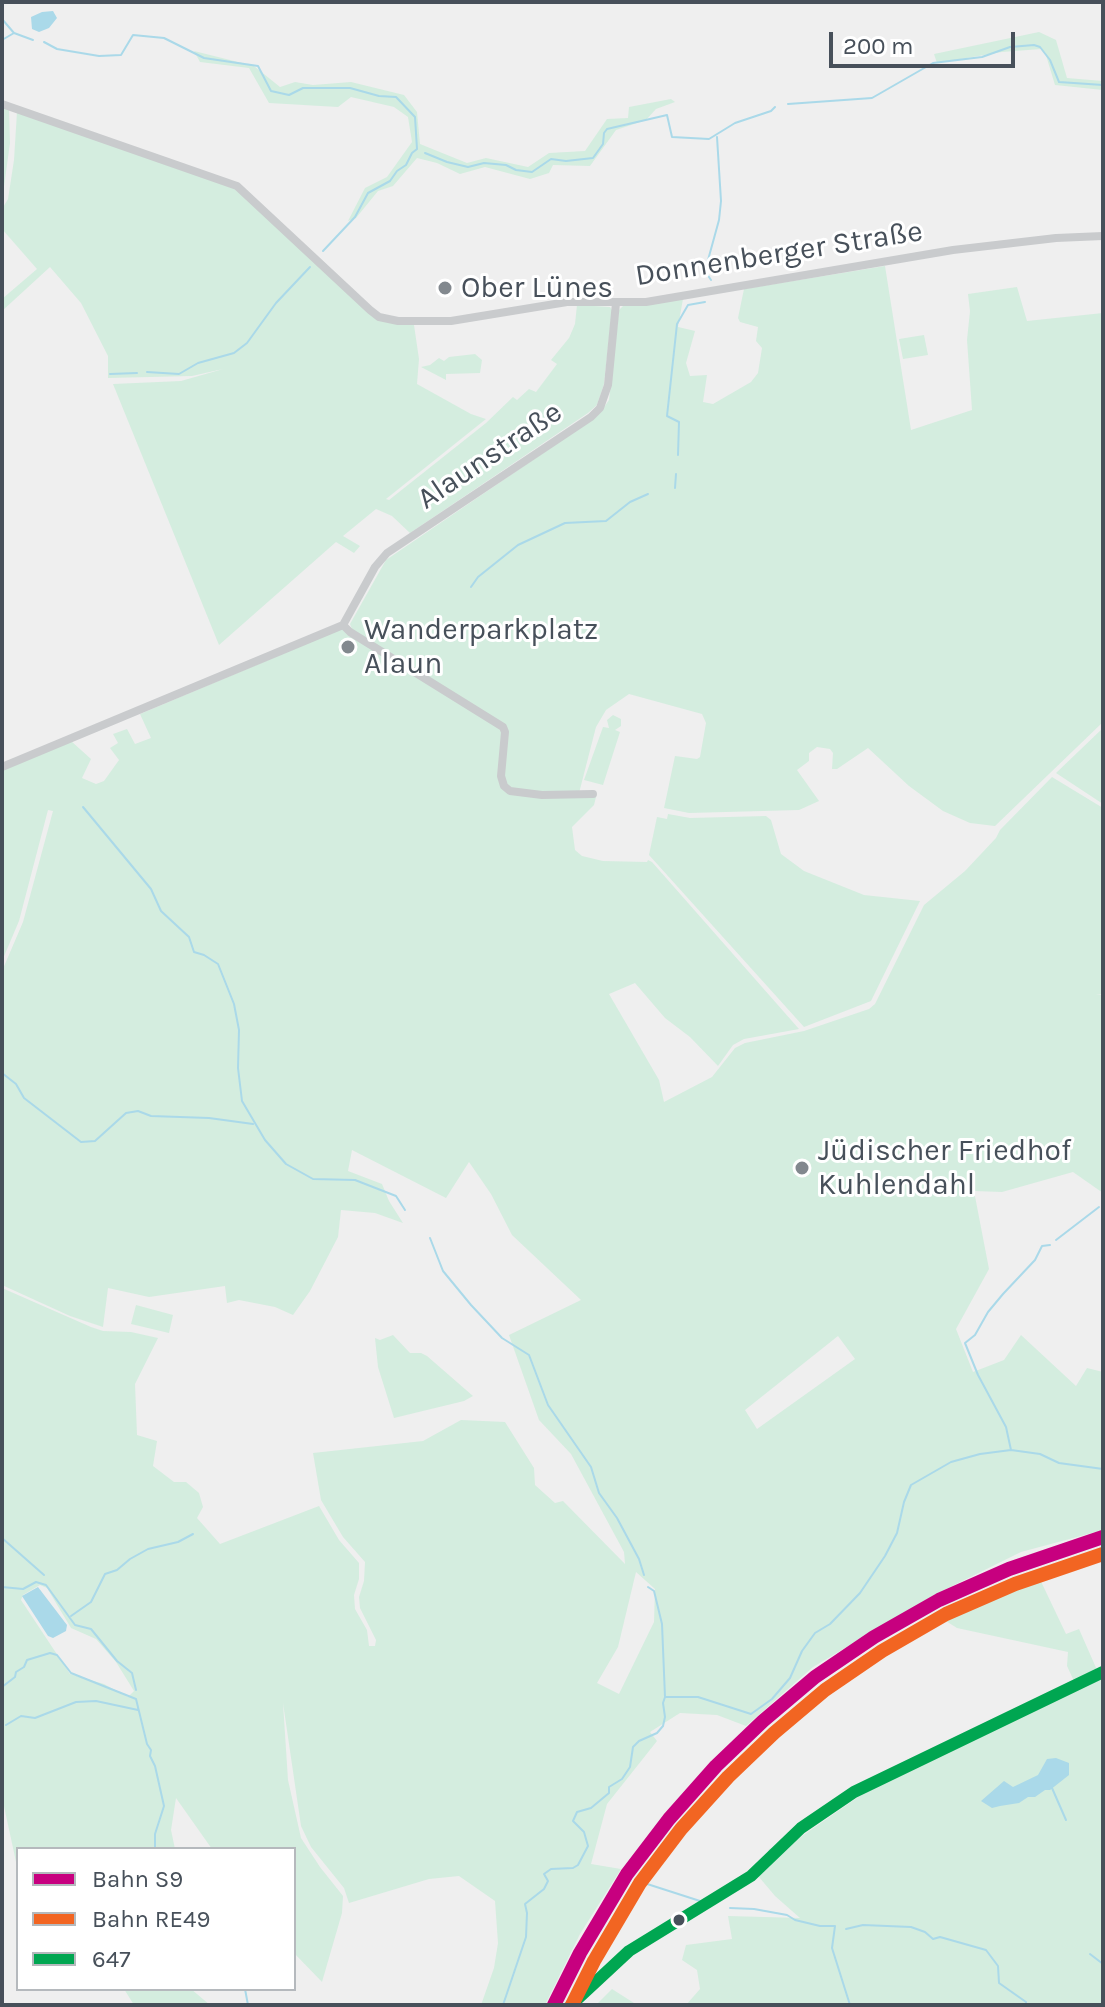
<!DOCTYPE html>
<meta charset="utf-8">
<style>
body{margin:0}
#map{position:relative;width:1105px;height:2007px;overflow:hidden;background:#efefef;font-family:Karla,sans-serif}
canvas{display:block}
.frame{position:absolute;inset:0;border:4px solid #47505a;pointer-events:none}
.legend{position:absolute;left:16px;top:1847px;width:280px;height:144px;box-sizing:border-box;background:#fff;border:2px solid #b5b9bd;margin:0;padding:10px 14px;list-style:none;font-size:24px;color:#47505a}
.legend li{display:flex;align-items:center;gap:16px;height:40px}
.legend b{width:40px;border:2px solid #b5b9bd}
.scale{position:absolute;left:829px;top:32px;width:186px;height:36px;box-sizing:border-box;border:4px solid #47505a;border-top:0;padding-left:10px;font-size:24px;line-height:28px;white-space:nowrap;color:#47505a;-webkit-text-stroke:6px #fff;paint-order:stroke}
</style>
<div id="map">
<canvas width="1105" height="2007"></canvas>
<div class="frame"></div>
<ul class="legend">
<li><b style="height:10px;background:#c7007f"></b>Bahn S9</li>
<li><b style="height:10px;background:#f26522"></b>Bahn RE49</li>
<li><b style="height:10px;background:#00a651"></b>647</li>
</ul>
<div class="scale">200 m</div>
</div>
<script>
const g = document.querySelector('canvas').getContext('2d');
g.lineJoin = 'round';
function fillPath(path, color) { g.fillStyle = color; g.fill(path, 'evenodd'); }
const shape = rows => new Path2D(rows.map(r => 'M' + r).join(''));
function strokePath(path, color, width, dash) { g.strokeStyle = color; g.lineWidth = width; g.lineCap = dash ? 'butt' : 'round'; g.setLineDash(dash || []); g.stroke(path); }
function drawText(font, color, halo, rows, align = 'center') {
  g.font = font + ' Karla,sans-serif'; g.lineWidth = 6; g.setLineDash([]); g.textBaseline = 'middle'; g.strokeStyle = halo; g.fillStyle = color; for (const [text, x, y, turn = 0] of rows) {
    g.save(); g.translate(x, y); g.rotate((+turn || 0) * Math.PI / 180); g.textAlign = isNaN(turn) ? turn : align; if (halo) g.strokeText(text, 0, 0); g.fillText(text, 0, 0); g.restore();
  }
}
const green = shape([
 [1039,32,1056,40,1067,78,1103,81,1103,90,1055,85,1045,52,1041,49,1002,52,937,63,934,54],
 [194,51,254,66,280,87,295,82,313,85,351,82,404,95,417,112,420,144,467,163,486,158,528,167,549,153,585,151,607,119,628,118,629,107,671,99,675,102,656,109,646,120,616,130,590,166,553,165,549,173,530,179,485,167,460,174,437,163,417,158,393,186,378,191,356,218,348,221,365,188,387,177,412,142,408,117,394,107,351,97,338,107,269,103,249,68,200,62],
 [2,107,9,109,10,143,2,201],
 [17,112,235,188,368,311,414,325,419,359,417,384,471,414,486,419,386,499,389,500,486,423,513,397,517,400,529,389,536,392,557,364,551,360,569,338,575,324,577,305,610,307,612,310,604,384,597,405,588,413,410,533,392,516,376,509,343,536,360,546,354,553,336,542,219,645,113,384,181,381,223,369,192,376,108,378,108,356,81,303,50,267,2,311,2,299,37,269,2,229,2,209,8,199,14,160],
 [885,266,911,430,972,410,967,340,970,311,968,294,1017,287,1027,321,1103,313,1103,722,995,826,970,823,943,811,909,786,868,748,837,769,832,769,833,753,830,749,817,747,809,753,809,761,797,770,819,801,799,810,689,813,664,808,675,756,697,759,700,757,706,723,702,714,629,694,606,710,596,727,578,797,596,797,594,805,572,827,575,850,582,856,603,861,647,862,648,860,652,862,799,1029,744,1039,733,1045,718,1066,690,1037,665,1018,635,983,609,994,659,1080,664,1102,712,1077,735,1048,745,1043,804,1031,869,1009,875,1004,924,905,965,871,996,838,1000,830,1052,777,1103,808,1103,994,1096,995,1103,995,1103,1193,1073,1172,1002,1192,974,1191,989,1269,956,1329,973,1372,1004,1360,1021,1335,1076,1386,1087,1368,1103,1372,1103,1530,1021,1552,936,1594,813,1667,746,1726,717,1715,680,1713,650,1732,657,1741,607,1804,591,1864,621,1869,580,1934,545,2005,481,2005,494,1968,498,1943,495,1901,459,1876,429,1879,349,1903,344,1888,311,1847,301,1826,283,1703,288,1780,301,1838,320,1867,343,1896,342,1913,322,1982,294,1953,294,1849,212,1849,176,1798,171,1830,175,1849,18,1849,18,1871,2,1797,2,1288,91,1327,103,1331,131,1332,158,1338,135,1384,137,1435,157,1441,153,1466,174,1482,186,1482,199,1493,203,1507,197,1518,220,1544,319,1506,339,1540,359,1563,359,1579,354,1595,355,1609,367,1630,369,1646,375,1646,376,1640,360,1608,359,1597,364,1581,365,1562,343,1537,321,1500,313,1453,423,1441,461,1420,505,1422,534,1468,535,1485,555,1503,563,1501,625,1564,624,1552,571,1454,539,1420,509,1335,581,1300,512,1235,491,1194,469,1162,446,1198,352,1150,348,1171,382,1184,389,1201,403,1223,375,1213,341,1210,338,1237,310,1291,293,1315,275,1307,239,1300,227,1303,225,1286,149,1297,108,1288,103,1327,70,1316,2,1285,2,971,23,922,53,811,48,810,19,921,2,961,2,770,71,741,91,759,82,778,96,784,104,781,119,760,110,748,118,743,113,734,127,729,135,744,151,738,140,714,344,628,352,629,350,624,386,560,593,419,602,410,609,400,619,310,623,306,683,299,678,327,695,331,686,363,690,376,707,375,703,402,713,404,751,382,758,373,762,348,756,341,758,327,740,322,738,318,744,289],
 [838,1336,855,1359,757,1429,745,1410],
 [636,1572,655,1589,654,1622,619,1694,597,1683,618,1647],
 [40,1585,47,1588,71,1628,96,1639,116,1662,134,1691,128,1697,104,1684,70,1674,21,1600,23,1595],
 [924,335,928,355,903,359,899,339],
 [475,354,482,360,480,373,446,374,446,380,421,367,430,365,439,358,444,361,449,357],
 [613,715,621,719,621,726,615,730,620,732,603,785,584,780,603,727,609,728,607,720],
 [1103,728,1103,804,1056,773],
 [668,814,690,818,766,816,771,820,781,854,804,871,864,895,920,901,871,1001,804,1027,649,855,657,817,667,819],
 [136,1305,173,1315,169,1333,131,1324],
 [393,1335,410,1353,421,1353,427,1356,473,1396,464,1401,394,1418,378,1367,375,1338,380,1340],
 [1036,1571,1066,1634,1079,1629,1097,1670,1074,1681,1067,1666,1068,1652,957,1628,938,1616],
 [1103,1678,1103,2005,686,2005,700,1989,697,1970,682,1960,686,1945,732,1939,728,1916,800,1918,775,1896,759,1877,769,1849,792,1843,864,1793],
 [124,1989,191,1989,210,2005,134,2005],
 [612,1989,634,2003,634,2005,596,2005]
]);
const water = shape([
 [53,11,57,18,49,28,39,32,32,29,31,17,42,12],
 [38,1587,67,1625,66,1631,53,1638,48,1636,22,1596],
 [1056,1758,1069,1763,1069,1775,1050,1790,1045,1790,1035,1797,1028,1797,1019,1803,1000,1806,992,1808,981,1801,1004,1781,1013,1787,1038,1775,1047,1759]
]);
const stream = shape([
 [2,19,14,33,33,40],
 [2,40,14,33],
 [44,42,57,49,99,56,121,55,133,35,164,38,204,58,258,66,271,91,289,95,303,88,350,88,379,96,396,97,415,117,417,149,412,153,406,165,397,171,390,181,368,193,355,217,323,251],
 [788,104,872,98,933,63,982,57,1010,47,1034,45,1040,47,1050,60,1059,82,1103,85],
 [425,153,447,162,468,167,484,163,506,165,516,170,532,172,551,159,566,161,593,158,603,144,604,133,607,129,667,115,672,137,709,139,735,123,771,111,775,107],
 [711,280,705,271,719,220,721,201,717,137],
 [147,372,179,374,198,363,234,353,247,343,276,303,310,267],
 [110,374,137,373],
 [678,455,679,422,667,416,677,324,688,305,705,302],
 [675,488,676,474],
 [471,587,478,577,518,545,565,523,606,521,630,502,648,494],
 [83,807,151,889,161,911,189,937,194,952,204,955,218,964,234,1004,239,1030,238,1068,242,1101,265,1140,286,1164,313,1179,355,1180,396,1196,405,1210],
 [2,1073,16,1084,24,1098,81,1142,95,1141,126,1113,138,1111,151,1116,209,1118,253,1124],
 [430,1238,443,1271,471,1305,502,1338,529,1355,548,1405,591,1467,599,1493,617,1518,639,1559,644,1575],
 [1056,1240,1099,1207],
 [1011,1450,1006,1427,978,1375,965,1343,975,1335,988,1312,1003,1294,1035,1260,1042,1246,1050,1245],
 [2,1538,44,1575],
 [2,1587,23,1589,36,1582,46,1585,75,1625,91,1629,117,1661,132,1673,136,1690],
 [648,1587,654,1591,662,1624,665,1697],
 [71,1616,91,1602,105,1574,117,1570,130,1559,148,1549,178,1542,193,1534],
 [2,1687,15,1677,16,1672,24,1667,27,1660,50,1653,57,1655,71,1673,136,1699,147,1744,151,1750,150,1756,155,1766,164,1806,155,1834,155,1849],
 [6,1725,21,1716,35,1718,76,1702,96,1701,138,1710],
 [1052,1788,1066,1820],
 [641,1882,700,1901],
 [730,1908,754,1909,787,1915,795,1920,820,1926,835,1926,832,1948,850,2005],
 [846,1929,863,1925,911,1927,925,1932,933,1939,940,1937,986,1950,998,1966,999,1983,1026,2002,1026,2005],
 [1090,1954,1103,1964],
 [245,1989,248,2005],
 [503,2005,526,1937,527,1913,525,1904,544,1889,548,1881,544,1874,551,1869,573,1868,578,1865,588,1846,584,1832,573,1821,577,1812,591,1808,609,1793,609,1787,622,1779,630,1767,633,1747,639,1741,657,1733,663,1726,665,1717,663,1703,665,1697,698,1697,751,1714,772,1699,790,1678,802,1651,815,1633,830,1624,860,1593,885,1556,897,1533,904,1502,911,1485,951,1462,980,1454,1011,1450,1040,1454,1059,1463,1103,1469]
]);
const minor = shape([
 [2,104,237,186,370,310,379,317,398,321,451,321,567,302,646,302,953,250,1056,238,1103,236],
 [343,625,350,632,503,727,505,732,501,776,504,786,510,791,542,795,593,794],
 [2,767,343,625,375,567,387,553,591,417,600,408,608,385,616,303]
]);
const major = shape([
 [571,2005,629,1951,751,1876,801,1828,854,1792,1103,1672]
]);
const bus1 = shape([
 [571,2005,629,1951,751,1876,801,1828,854,1792,1103,1672]
]);
const rail1 = shape([
 [554,2005,580,1953,627,1874,669,1819,716,1766,763,1721,815,1677,874,1637,939,1600,1009,1569,1103,1537]
]);
const rail2 = shape([
 [572,2005,594,1961,640,1883,681,1829,728,1777,774,1733,825,1690,882,1651,946,1614,1015,1584,1103,1554]
]);
const markers = [
 [445,288,8,"#82888e"],
 [348,647,8,"#82888e"],
 [802,1168,8,"#82888e"],
 [679,1920,7,"#47505a"]
];
const streetNames = [
 ["Donnenberger Straße",779,254,-9],
 ["Alaunstraße",490,456,-34]
];
const poiNames = [
 ["Ober Lünes",461,288],
 ["Wanderparkplatz",364,630],
 ["Alaun",364,664],
 ["Jüdischer Friedhof",818,1151],
 ["Kuhlendahl",818,1185]
];
fillPath(green, '#d4eddf');
fillPath(water, '#aad9e9');
strokePath(stream, '#aad9e9', 2);
strokePath(minor, '#c9cbcd', 8);
strokePath(major, '#c5c8cb', 10);
strokePath(bus1, '#00a651', 12);
strokePath(rail1, '#c7007f', 14);
strokePath(rail2, '#f26522', 14);
for (const [x, y, r, color] of markers) { const dot = new Path2D(); dot.arc(x, y, r, 0, 2 * Math.PI); g.fillStyle = color; g.fill(dot); strokePath(dot, '#fff', 3); }
drawText('30px', '#47505a', '#fff', streetNames);
drawText('30px', '#47505a', '#fff', poiNames, 'left');
</script>
